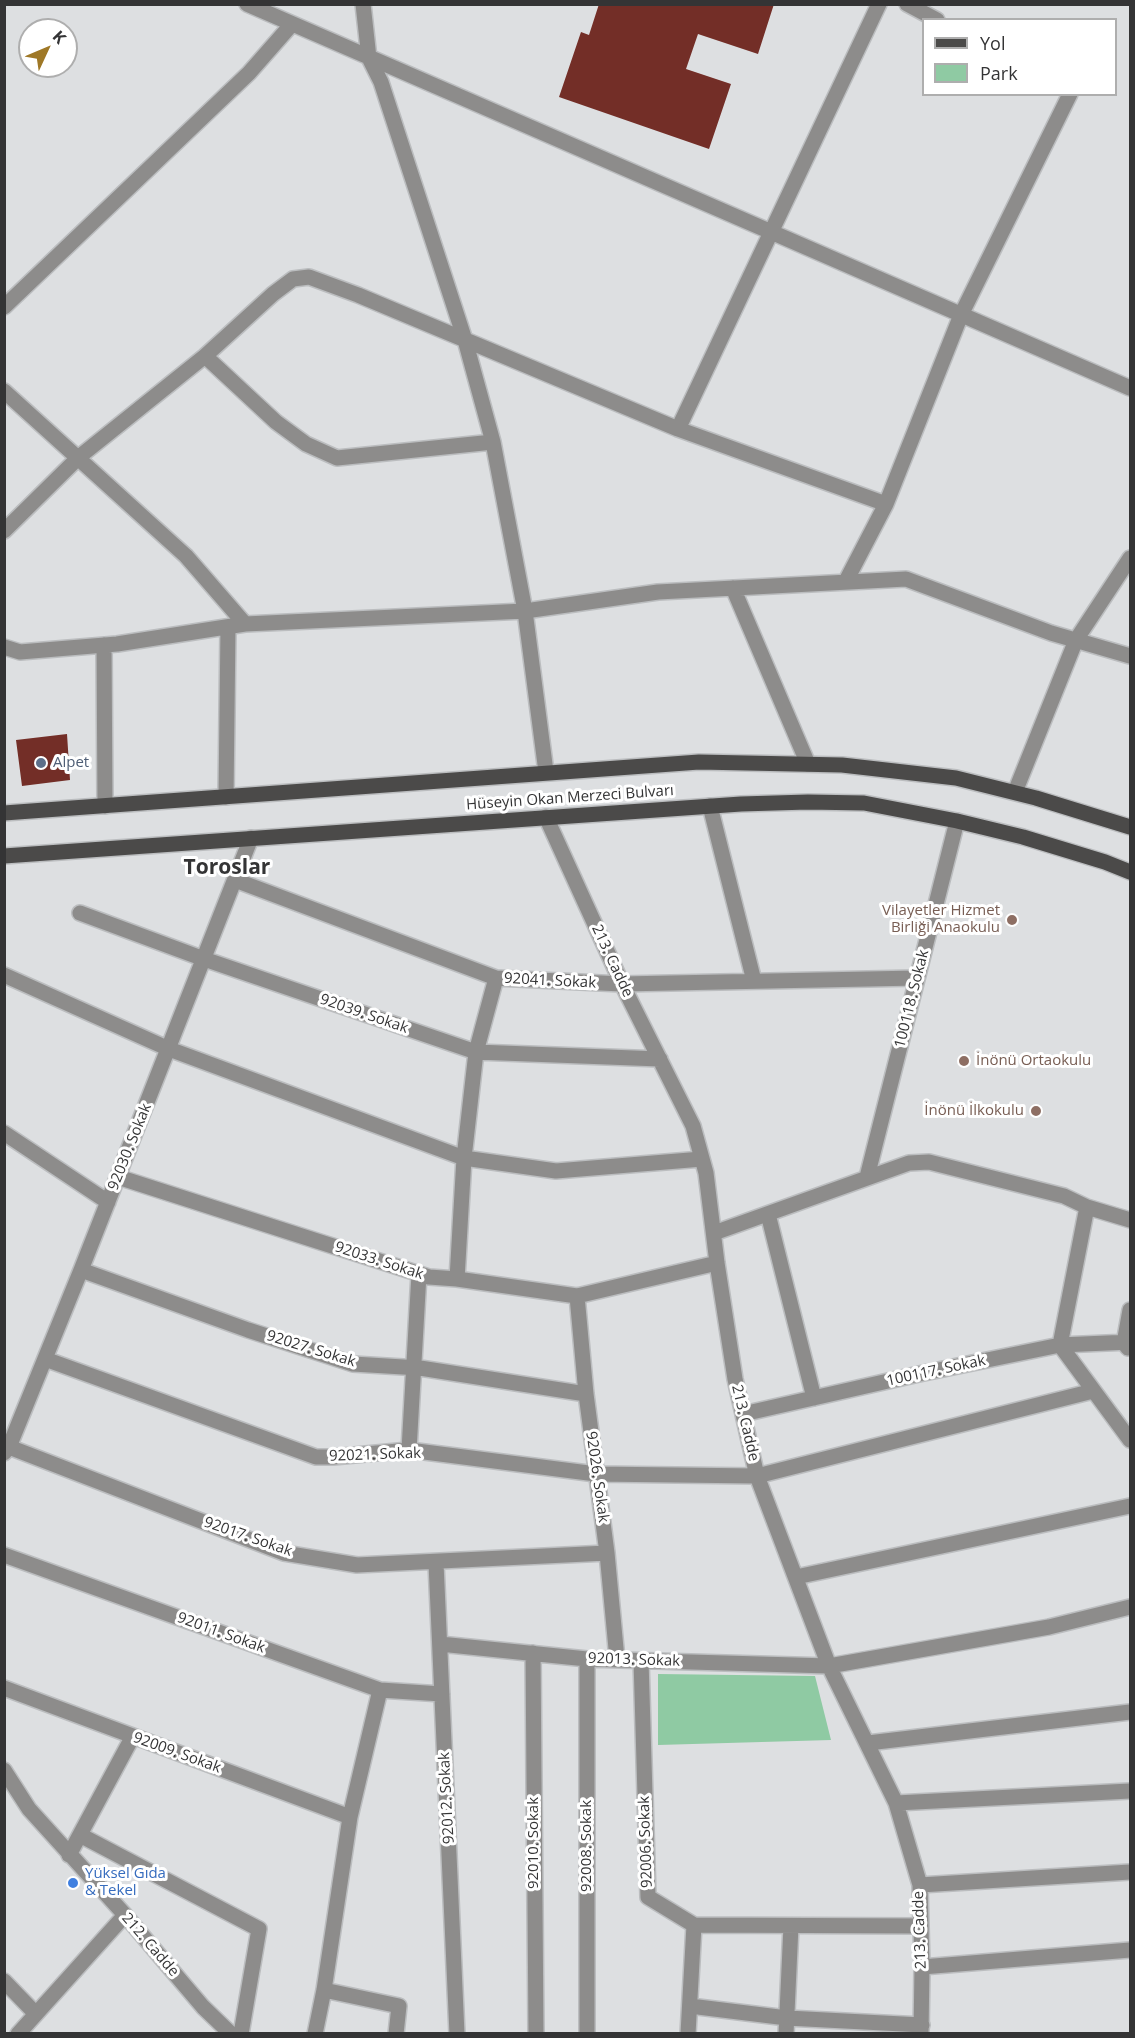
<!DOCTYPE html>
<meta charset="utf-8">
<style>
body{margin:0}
#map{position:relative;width:1135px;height:2038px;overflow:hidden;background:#dddfe1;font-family:"Open Sans",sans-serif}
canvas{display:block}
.frame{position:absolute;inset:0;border:6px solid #343435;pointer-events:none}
.legend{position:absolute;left:922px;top:18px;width:195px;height:78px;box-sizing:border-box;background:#fff;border:2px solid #aeaeae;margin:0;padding:8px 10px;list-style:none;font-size:18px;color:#343435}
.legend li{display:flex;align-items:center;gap:12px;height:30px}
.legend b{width:30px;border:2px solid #aeaeae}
.north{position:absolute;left:18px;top:18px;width:60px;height:60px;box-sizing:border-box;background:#fff;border:2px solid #aeaeae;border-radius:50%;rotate:46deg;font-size:16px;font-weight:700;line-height:24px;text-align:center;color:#343435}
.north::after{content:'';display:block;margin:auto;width:21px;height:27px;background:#9f7826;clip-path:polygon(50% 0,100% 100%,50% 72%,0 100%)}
</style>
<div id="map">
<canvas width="1135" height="2038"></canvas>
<div class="frame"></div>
<ul class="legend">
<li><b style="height:8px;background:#4b4a49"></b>Yol</li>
<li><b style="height:16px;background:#8fcaa3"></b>Park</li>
</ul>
<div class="north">K</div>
</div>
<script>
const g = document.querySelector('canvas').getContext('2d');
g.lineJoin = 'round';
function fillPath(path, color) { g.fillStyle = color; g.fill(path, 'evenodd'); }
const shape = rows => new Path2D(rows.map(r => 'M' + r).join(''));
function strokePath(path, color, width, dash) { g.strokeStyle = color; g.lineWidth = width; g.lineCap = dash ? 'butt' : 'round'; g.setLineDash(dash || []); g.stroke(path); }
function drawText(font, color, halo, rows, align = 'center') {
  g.font = font + ' "Open Sans",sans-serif'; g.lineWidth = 6; g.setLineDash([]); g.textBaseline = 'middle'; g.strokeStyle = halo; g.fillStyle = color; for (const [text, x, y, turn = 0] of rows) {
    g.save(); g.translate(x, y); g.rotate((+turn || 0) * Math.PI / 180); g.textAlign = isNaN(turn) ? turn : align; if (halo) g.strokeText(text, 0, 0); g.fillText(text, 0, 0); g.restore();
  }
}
const green = shape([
 [658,1674,815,1676,831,1740,658,1745]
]);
const building = shape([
 [599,4,774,4,758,54,698,34,686,69,731,84,709,149,559,97,581,32,589,35],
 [67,734,70,780,22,786,16,740]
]);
const minor = shape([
 [247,4,1130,388],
 [363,4,369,58,381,82,465,340,493,442,525,611,546,772],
 [907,4,937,20],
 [4,307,249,73,292,24],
 [205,356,276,422,306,444,337,458,493,442],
 [4,391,186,556,245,624],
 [678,429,879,4],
 [4,531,79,457,205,356,273,294,293,279,309,277,358,295,678,429,886,504],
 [846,581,886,504,961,315,1070,94],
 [733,588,808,764],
 [104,645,105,806],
 [4,647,20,652,117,644,245,624,525,611,658,592,906,579,1051,633,1130,656],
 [1015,792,1076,640,1130,558],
 [226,797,228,627],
 [710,806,754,981],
 [546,817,622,984,693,1126,706,1173,717,1263,735,1379,757,1476,829,1666,896,1803,920,1885,922,1967,921,2034],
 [235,880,496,978,622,984,917,978],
 [80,913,204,959,476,1052,660,1059],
 [4,975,169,1049,464,1158,556,1171,702,1159],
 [4,1133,108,1202],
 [118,1177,429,1277,457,1279,577,1296,717,1263],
 [867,1177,957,821],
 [1087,1207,1060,1345,1130,1440],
 [768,1214,814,1398],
 [714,1233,909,1163,929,1162,1064,1196,1087,1207,1130,1220],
 [81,1270,248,1330,353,1364,420,1368,586,1394],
 [457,1279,464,1158,476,1052,496,978],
 [577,1296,586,1394,607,1553,617,1659],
 [1128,1348,1124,1343,1130,1310],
 [45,1359,316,1457,333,1457,409,1450,596,1474,757,1476,1093,1391],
 [743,1414,919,1374,1060,1345,1130,1342],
 [9,1447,284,1553,357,1565,607,1553],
 [409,1450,419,1274],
 [4,1453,9,1447,81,1270,251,838],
 [4,1555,380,1690,442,1694],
 [436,1563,457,2034],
 [796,1577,1130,1506],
 [440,1644,587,1659,829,1666,1049,1627,1130,1607],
 [533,1653,536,2034],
 [587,1659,587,2034],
 [641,1660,648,1897,694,1925],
 [4,1688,350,1817],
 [868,1743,1130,1712],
 [4,1770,29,1809,125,1915,203,2007,231,2034],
 [896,1803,1130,1791],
 [80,1835,259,1929,241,2034],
 [69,1855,133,1736],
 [920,1885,1130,1872],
 [694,1925,921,1926],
 [922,1967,1130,1950],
 [4,1981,36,2014],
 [324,1990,399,2006,396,2034],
 [690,2006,787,2018,922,2025],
 [18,2034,125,1915],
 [315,2034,324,1990,350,1817,380,1690],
 [688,2034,694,1925],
 [786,2034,791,1926]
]);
const major = shape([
 [4,813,699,762,842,765,956,778,1036,798,1130,827],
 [4,856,741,804,808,802,864,803,957,821,1023,837,1105,862,1130,872]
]);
const markers = [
 [41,763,6,"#5c6f8a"],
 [1012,920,6,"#8d6e63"],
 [964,1061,6,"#8d6e63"],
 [1036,1111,6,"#8d6e63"],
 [73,1883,6,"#3f7fe0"]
];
const serviceNames = [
 ["Alpet",53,763]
];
const streetNames = [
 ["Hüseyin Okan Merzeci Bulvarı",570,798,-4],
 ["213. Cadde",612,961,65],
 ["92041. Sokak",550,981,3],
 ["100118. Sokak",912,999,-76],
 ["92039. Sokak",364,1014,19],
 ["92030. Sokak",130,1147,-68],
 ["92033. Sokak",379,1261,18],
 ["92027. Sokak",311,1349,17],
 ["100117. Sokak",936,1371,-12],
 ["213. Cadde",745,1423,77],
 ["92021. Sokak",375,1455,-2],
 ["92026. Sokak",597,1477,82],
 ["92017. Sokak",248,1537,19],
 ["92011. Sokak",221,1633,20],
 ["92013. Sokak",634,1660,2],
 ["92009. Sokak",177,1753,20],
 ["92012. Sokak",447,1798,-93],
 ["92006. Sokak",646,1842,-92],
 ["92010. Sokak",534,1843,-90],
 ["92008. Sokak",587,1846,-90],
 ["213. Cadde",920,1930,-92],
 ["212. Cadde",150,1945,49]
];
const educationNames = [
 ["Vilayetler Hizmet",1000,911],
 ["Birliği Anaokulu",1000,928],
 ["İnönü Ortaokulu",976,1061,"left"],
 ["İnönü İlkokulu",1024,1111]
];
const shopNames = [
 ["Yüksel Gıda",85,1874],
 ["& Tekel",85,1891]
];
const districtNames = [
 ["Toroslar",227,868]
];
fillPath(green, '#8fcaa3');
fillPath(building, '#732e27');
strokePath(minor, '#bbbdbf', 18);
strokePath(major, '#bbbdbf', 18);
strokePath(minor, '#8d8c8b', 15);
strokePath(major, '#4b4a49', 15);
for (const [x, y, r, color] of markers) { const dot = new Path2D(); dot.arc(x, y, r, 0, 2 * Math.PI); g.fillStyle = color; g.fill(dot); strokePath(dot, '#fff', 2); }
drawText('15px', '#4e5e75', '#fff', serviceNames, 'left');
drawText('15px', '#343435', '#fff', streetNames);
drawText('15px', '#785e54', '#fff', educationNames, 'right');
drawText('15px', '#366cbe', '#fff', shopNames, 'left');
drawText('bold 21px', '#343435', '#fff', districtNames);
</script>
